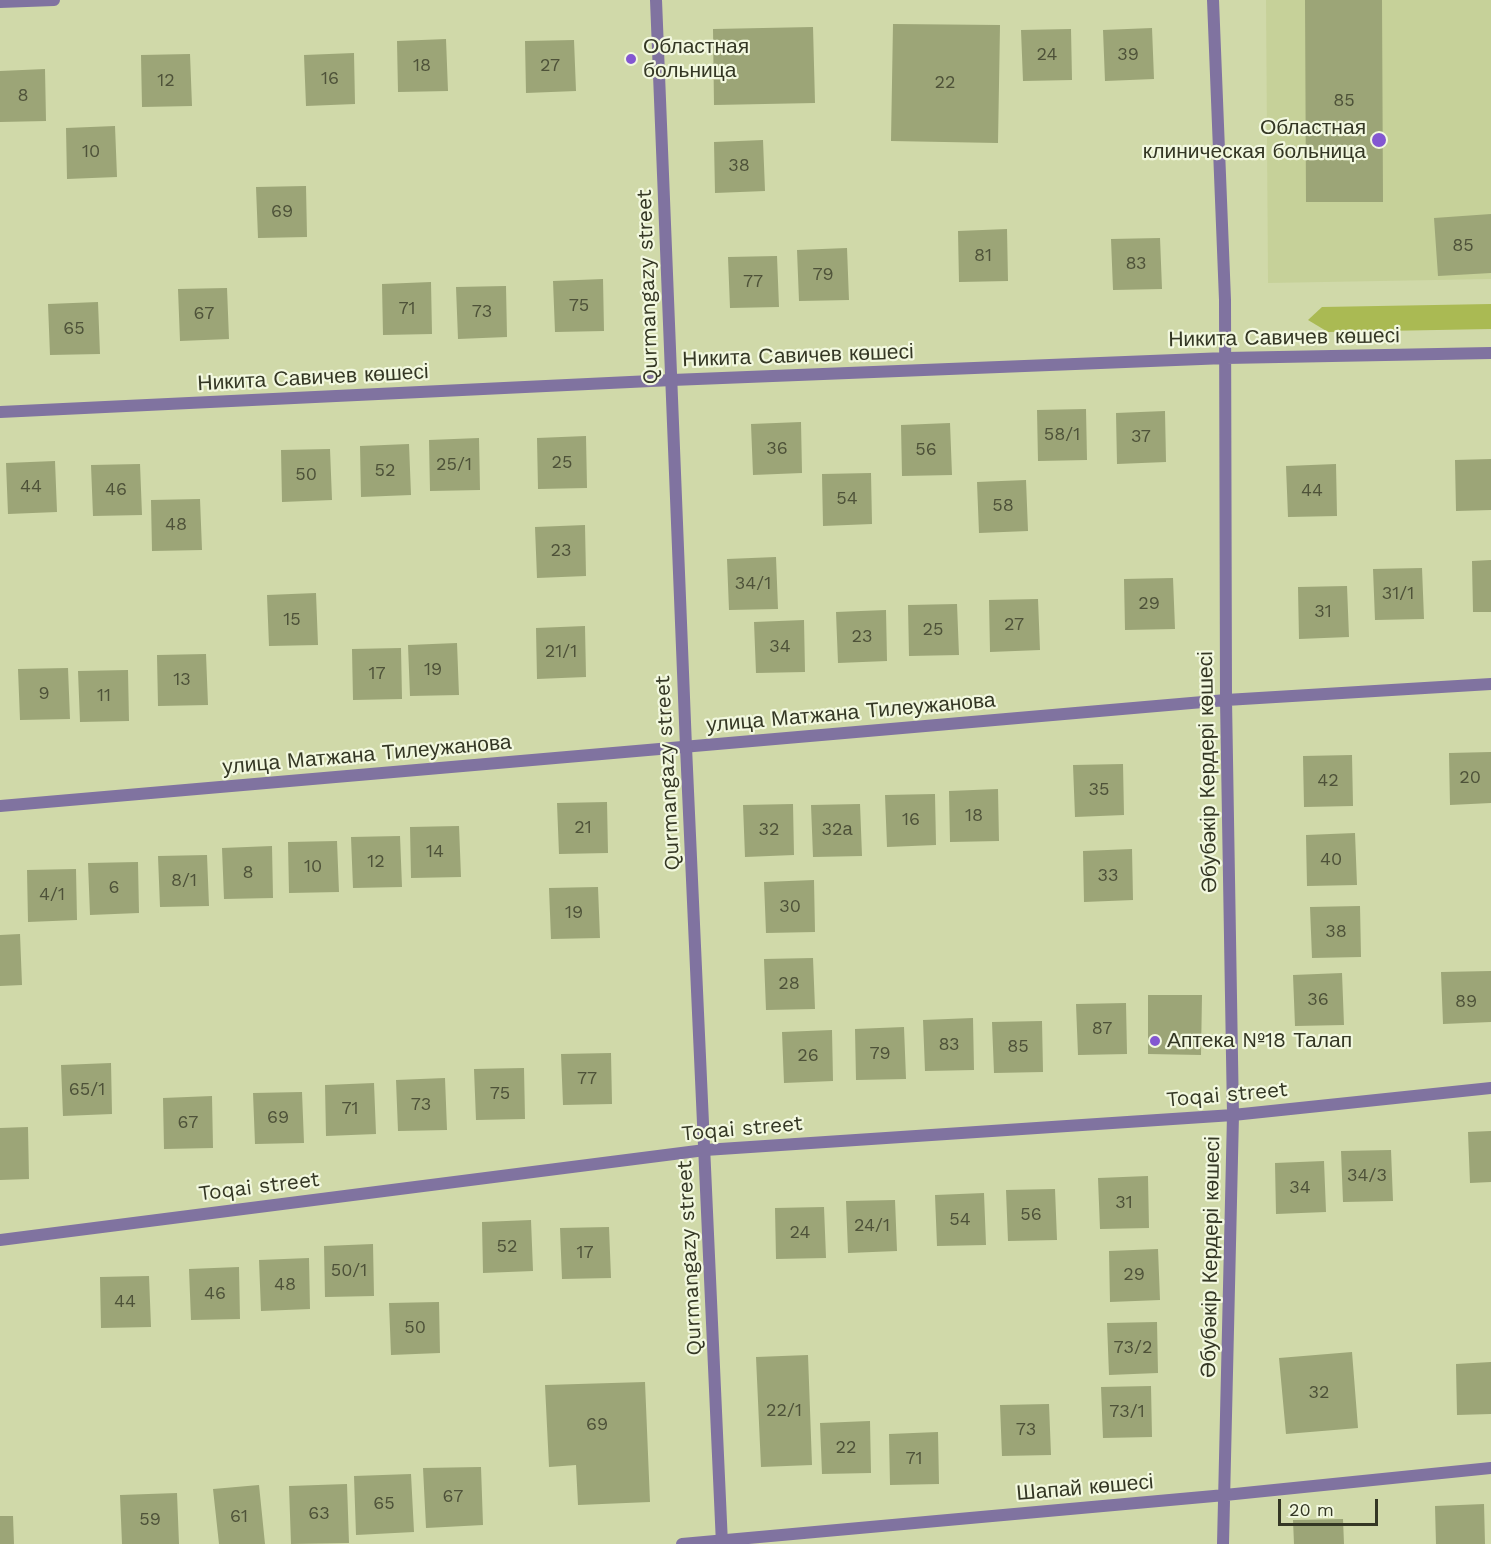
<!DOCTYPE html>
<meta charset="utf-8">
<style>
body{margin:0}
#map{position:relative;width:1491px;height:1544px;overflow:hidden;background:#d0d9a9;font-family:"Work Sans",sans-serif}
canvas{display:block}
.scale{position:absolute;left:1278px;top:1499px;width:100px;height:27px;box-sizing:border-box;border:3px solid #343724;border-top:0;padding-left:8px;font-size:18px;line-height:21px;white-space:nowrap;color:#343724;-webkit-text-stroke:4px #f2f8df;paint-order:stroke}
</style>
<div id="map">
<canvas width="1491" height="1544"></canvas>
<div class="scale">20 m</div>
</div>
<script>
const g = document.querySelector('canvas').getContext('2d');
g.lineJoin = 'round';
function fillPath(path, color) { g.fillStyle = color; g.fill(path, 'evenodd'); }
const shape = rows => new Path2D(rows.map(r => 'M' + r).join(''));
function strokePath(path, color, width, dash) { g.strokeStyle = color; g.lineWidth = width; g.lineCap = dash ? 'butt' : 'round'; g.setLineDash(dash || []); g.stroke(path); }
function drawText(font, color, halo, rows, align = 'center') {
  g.font = font + ' "Work Sans",sans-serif'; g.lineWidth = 4.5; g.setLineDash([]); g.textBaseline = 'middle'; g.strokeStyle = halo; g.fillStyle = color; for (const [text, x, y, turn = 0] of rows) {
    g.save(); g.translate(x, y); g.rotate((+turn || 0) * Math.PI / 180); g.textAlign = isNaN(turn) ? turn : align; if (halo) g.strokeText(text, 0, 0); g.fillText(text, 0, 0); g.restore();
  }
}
const built = shape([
 [1266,0,1491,0,1491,279,1268,283]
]);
const green = shape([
 [1491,304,1491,329,1328,332,1308,320,1322,307]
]);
const building = shape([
 [1305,0,1382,0,1383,202,1306,202],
 [893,24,1000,25,998,143,891,141],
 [813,27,815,103,714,105,713,29],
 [1152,28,1154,79,1105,81,1103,30],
 [1071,29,1072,80,1023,81,1021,30],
 [446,39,448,91,398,92,397,41],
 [574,40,576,91,526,93,525,41],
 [354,53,355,104,306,106,304,55],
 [190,54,192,106,142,107,141,55],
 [45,69,46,121,0,122,0,71],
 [115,126,117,177,67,179,66,128],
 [763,140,765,191,715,193,714,142],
 [306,186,307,237,258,238,256,187],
 [1491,214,1491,273,1438,276,1434,218],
 [1007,229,1008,281,959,282,958,231],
 [1160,238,1162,289,1113,290,1111,239],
 [847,248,849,300,799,301,797,250],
 [777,256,779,307,730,308,728,257],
 [603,279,604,331,555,332,553,281],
 [431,282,432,334,383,335,382,284],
 [506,286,507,337,458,339,456,287],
 [227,288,229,339,180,341,178,289],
 [98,302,100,354,50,355,48,304],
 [1086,409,1087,460,1038,461,1037,410],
 [1165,411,1166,462,1117,464,1116,413],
 [801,422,802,473,753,475,751,424],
 [950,423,952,475,902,476,901,425],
 [586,436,587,488,538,489,537,438],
 [479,438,480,490,430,491,429,440],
 [409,444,411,495,361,497,360,446],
 [330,449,332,500,282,502,281,450],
 [1491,459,1491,510,1456,511,1455,460],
 [55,461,57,512,8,514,6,463],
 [140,464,142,515,93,516,91,465],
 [1336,464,1337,516,1288,517,1286,466],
 [871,473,872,524,823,526,822,474],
 [1026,480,1028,531,979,533,977,482],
 [200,499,202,550,152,551,151,500],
 [585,525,586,576,537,578,535,527],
 [776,557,778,609,729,610,727,559],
 [1491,560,1491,612,1473,612,1472,561],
 [1422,568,1424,619,1375,620,1373,569],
 [1173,578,1175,629,1125,630,1124,579],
 [1347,586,1349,637,1299,639,1298,587],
 [316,593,318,645,269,646,267,595],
 [1038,599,1040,650,990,652,989,600],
 [957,604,959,655,909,656,908,605],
 [886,610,887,661,838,663,836,612],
 [804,620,805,672,756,673,754,622],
 [585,626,586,677,537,679,536,628],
 [457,643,459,695,410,696,408,645],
 [401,648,402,699,353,700,352,649],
 [206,654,208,705,158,706,157,655],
 [68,668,70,719,20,720,18,669],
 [128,670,129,721,80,722,78,671],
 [1491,752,1491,803,1450,805,1449,753],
 [1352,755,1353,806,1304,807,1303,756],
 [1123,764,1124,815,1075,817,1073,765],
 [998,789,999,841,950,842,949,791],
 [935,794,936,845,887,847,885,795],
 [607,802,608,853,559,854,557,803],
 [793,804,794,855,745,857,743,805],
 [860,804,862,856,813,857,811,805],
 [459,826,461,877,411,878,410,827],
 [1355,833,1357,885,1307,886,1306,835],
 [400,836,402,887,353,888,351,837],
 [337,841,339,892,289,893,288,842],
 [272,846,273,898,224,899,222,848],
 [1132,849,1133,900,1084,902,1083,851],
 [207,855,209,906,160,907,158,856],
 [138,862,139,913,90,915,88,863],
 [76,869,77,920,28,922,27,870],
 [814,880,815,932,766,933,764,882],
 [598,887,600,938,551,939,549,888],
 [1360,906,1361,957,1312,958,1310,907],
 [20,934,22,985,0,986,0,935],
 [813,958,815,1009,766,1010,764,959],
 [1491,971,1491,1022,1443,1024,1441,972],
 [1342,973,1344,1025,1295,1026,1293,975],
 [1148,995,1202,995,1201,1055,1148,1054],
 [1126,1003,1127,1054,1078,1055,1076,1004],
 [973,1018,974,1070,925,1071,923,1020],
 [1042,1021,1043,1072,994,1073,992,1022],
 [904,1027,906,1079,856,1080,855,1029],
 [832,1030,833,1081,784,1083,782,1032],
 [611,1053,612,1104,563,1105,561,1054],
 [111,1063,112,1114,63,1116,61,1065],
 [524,1068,525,1119,476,1120,474,1069],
 [445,1078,447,1130,398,1131,396,1080],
 [374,1083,376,1134,326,1136,325,1085],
 [302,1092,304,1143,255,1144,253,1093],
 [212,1096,213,1148,164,1149,163,1098],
 [28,1127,29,1179,0,1180,0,1128],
 [1491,1131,1491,1182,1470,1183,1468,1132],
 [1391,1150,1393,1201,1343,1202,1341,1151],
 [1324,1161,1326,1212,1276,1214,1275,1163],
 [1148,1176,1149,1228,1100,1229,1098,1178],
 [1055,1189,1057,1240,1008,1241,1006,1190],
 [984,1193,986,1245,937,1246,935,1195],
 [895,1200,897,1251,848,1253,846,1201],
 [824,1207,826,1258,776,1259,775,1208],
 [531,1220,533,1271,483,1273,482,1222],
 [609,1227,611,1278,562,1279,560,1228],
 [373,1244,374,1296,325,1297,324,1246],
 [1158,1249,1160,1300,1110,1302,1109,1251],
 [309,1258,310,1309,261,1311,259,1260],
 [239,1267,240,1319,191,1320,189,1269],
 [149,1276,151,1327,101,1328,100,1277],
 [439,1302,440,1353,391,1355,389,1303],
 [1157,1322,1158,1373,1109,1375,1107,1323],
 [1352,1352,1358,1428,1286,1434,1279,1358],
 [808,1355,812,1465,761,1467,756,1357],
 [1491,1362,1491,1414,1457,1415,1456,1364],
 [645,1382,650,1502,578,1505,576,1465,549,1467,545,1385],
 [1151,1386,1152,1437,1103,1438,1101,1387],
 [1049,1404,1051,1455,1002,1456,1000,1405],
 [870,1421,871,1473,822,1474,820,1423],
 [938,1432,939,1484,890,1485,889,1434],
 [481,1467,483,1525,426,1528,423,1468],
 [411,1474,414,1532,356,1535,354,1476],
 [347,1484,349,1543,291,1544,289,1486],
 [259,1485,265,1544,219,1544,213,1489],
 [177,1493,179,1544,122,1544,120,1495],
 [1484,1504,1485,1544,1436,1544,1435,1506],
 [0,1516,13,1516,14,1544,0,1544],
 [1343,1519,1344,1544,1294,1544,1293,1520]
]);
const minor = shape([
 [1213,0,1225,300,1226,700,1233,1115,1223,1544],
 [0,2,54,0],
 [0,412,672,380,1226,358,1491,353],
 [0,806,1226,700,1491,684],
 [0,1240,705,1150,1233,1115,1491,1088],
 [682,1544,1225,1495,1491,1468]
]);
const tertiary = shape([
 [656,0,686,747,722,1544]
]);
const markers = [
 [631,59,6,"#8357d1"],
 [1379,140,8,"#8357d1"],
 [1155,1041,6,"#8357d1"]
];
const numberNames = [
 ["24",1047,55],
 ["39",1128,55],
 ["18",422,66],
 ["27",550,66],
 ["16",330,79],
 ["12",166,81],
 ["22",945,83],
 ["8",23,96],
 ["85",1344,101],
 ["10",91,152],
 ["38",739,166],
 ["69",282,212],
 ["85",1463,246],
 ["81",983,256],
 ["83",1136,264],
 ["79",823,275],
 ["77",753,282],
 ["75",579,306],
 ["71",407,309],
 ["73",482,312],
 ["67",204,314],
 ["65",74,329],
 ["58/1",1062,435],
 ["37",1141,437],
 ["36",777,449],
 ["56",926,450],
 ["25",562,463],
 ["25/1",454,465],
 ["52",385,471],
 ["50",306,475],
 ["44",31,487],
 ["46",116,490],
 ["44",1312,491],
 ["54",847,499],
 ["58",1003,506],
 ["48",176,525],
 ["23",561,551],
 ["34/1",753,584],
 ["31/1",1398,594],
 ["29",1149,604],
 ["31",1323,612],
 ["15",292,620],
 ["27",1014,625],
 ["25",933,630],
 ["23",862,637],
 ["34",780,647],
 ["21/1",561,652],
 ["19",433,670],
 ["17",377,674],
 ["13",182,680],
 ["9",44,694],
 ["11",104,696],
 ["20",1470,778],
 ["42",1328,781],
 ["35",1099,790],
 ["18",974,816],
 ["16",911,820],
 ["21",583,828],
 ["32",769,830],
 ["32а",837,830],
 ["14",435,852],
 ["40",1331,860],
 ["12",376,862],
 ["10",313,867],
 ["8",248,873],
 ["33",1108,876],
 ["8/1",184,881],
 ["6",114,888],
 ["4/1",52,895],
 ["30",790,907],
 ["19",574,913],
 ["38",1336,932],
 ["28",789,984],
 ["36",1318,1000],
 ["89",1466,1002],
 ["87",1102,1029],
 ["83",949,1045],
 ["85",1018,1047],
 ["79",880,1054],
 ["26",808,1056],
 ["77",587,1079],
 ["65/1",87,1090],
 ["75",500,1094],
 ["73",421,1105],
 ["71",350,1109],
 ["69",278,1118],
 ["67",188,1123],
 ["34/3",1367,1176],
 ["34",1300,1188],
 ["31",1124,1203],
 ["56",1031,1215],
 ["54",960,1220],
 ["24/1",872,1226],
 ["24",800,1233],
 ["52",507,1247],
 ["17",585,1253],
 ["50/1",349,1271],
 ["29",1134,1275],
 ["48",285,1285],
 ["46",215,1294],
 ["44",125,1302],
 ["50",415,1328],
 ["73/2",1133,1348],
 ["32",1319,1393],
 ["22/1",784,1411],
 ["73/1",1127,1412],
 ["69",597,1425],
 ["73",1026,1430],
 ["22",846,1448],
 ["71",914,1459],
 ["67",453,1497],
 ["65",384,1504],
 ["63",319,1514],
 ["61",239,1517],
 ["59",150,1520]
];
const poiNames = [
 ["Областная",643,47],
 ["больница",643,71],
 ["Областная",1366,128,"right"],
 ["клиническая больница",1366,152,"right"],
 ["Аптека №18 Талап",1167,1041]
];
const streetNames = [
 ["Qurmangazy street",648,287,-92],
 ["Никита Савичев көшесі",1284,338,-1],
 ["Никита Савичев көшесі",798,356,-2],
 ["Никита Савичев көшесі",313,378,-3],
 ["улица Матжана Тилеужанова",851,713,-5],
 ["улица Матжана Тилеужанова",367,755,-5],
 ["Әбубәкір Кердері көшесі",1208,772,-91],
 ["Qurmangazy street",668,773,-93],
 ["Toqai street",1227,1095,-5],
 ["Toqai street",742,1129,-5],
 ["Toqai street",259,1187,-7],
 ["Әбубәкір Кердері көшесі",1211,1257,-89],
 ["Qurmangazy street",690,1258,-93],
 ["Шапай көшесі",1085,1488,-5]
];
fillPath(built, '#c6d199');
fillPath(green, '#aaba53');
fillPath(building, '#9ca577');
strokePath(minor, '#8073a0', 12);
strokePath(tertiary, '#8073a0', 12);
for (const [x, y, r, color] of markers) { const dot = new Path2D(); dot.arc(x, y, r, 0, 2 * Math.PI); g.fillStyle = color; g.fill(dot); strokePath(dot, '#f2f8df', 2); }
drawText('18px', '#4e5239', null, numberNames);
drawText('21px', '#343724', '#f2f8df', poiNames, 'left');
drawText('21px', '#343724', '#f2f8df', streetNames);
</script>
